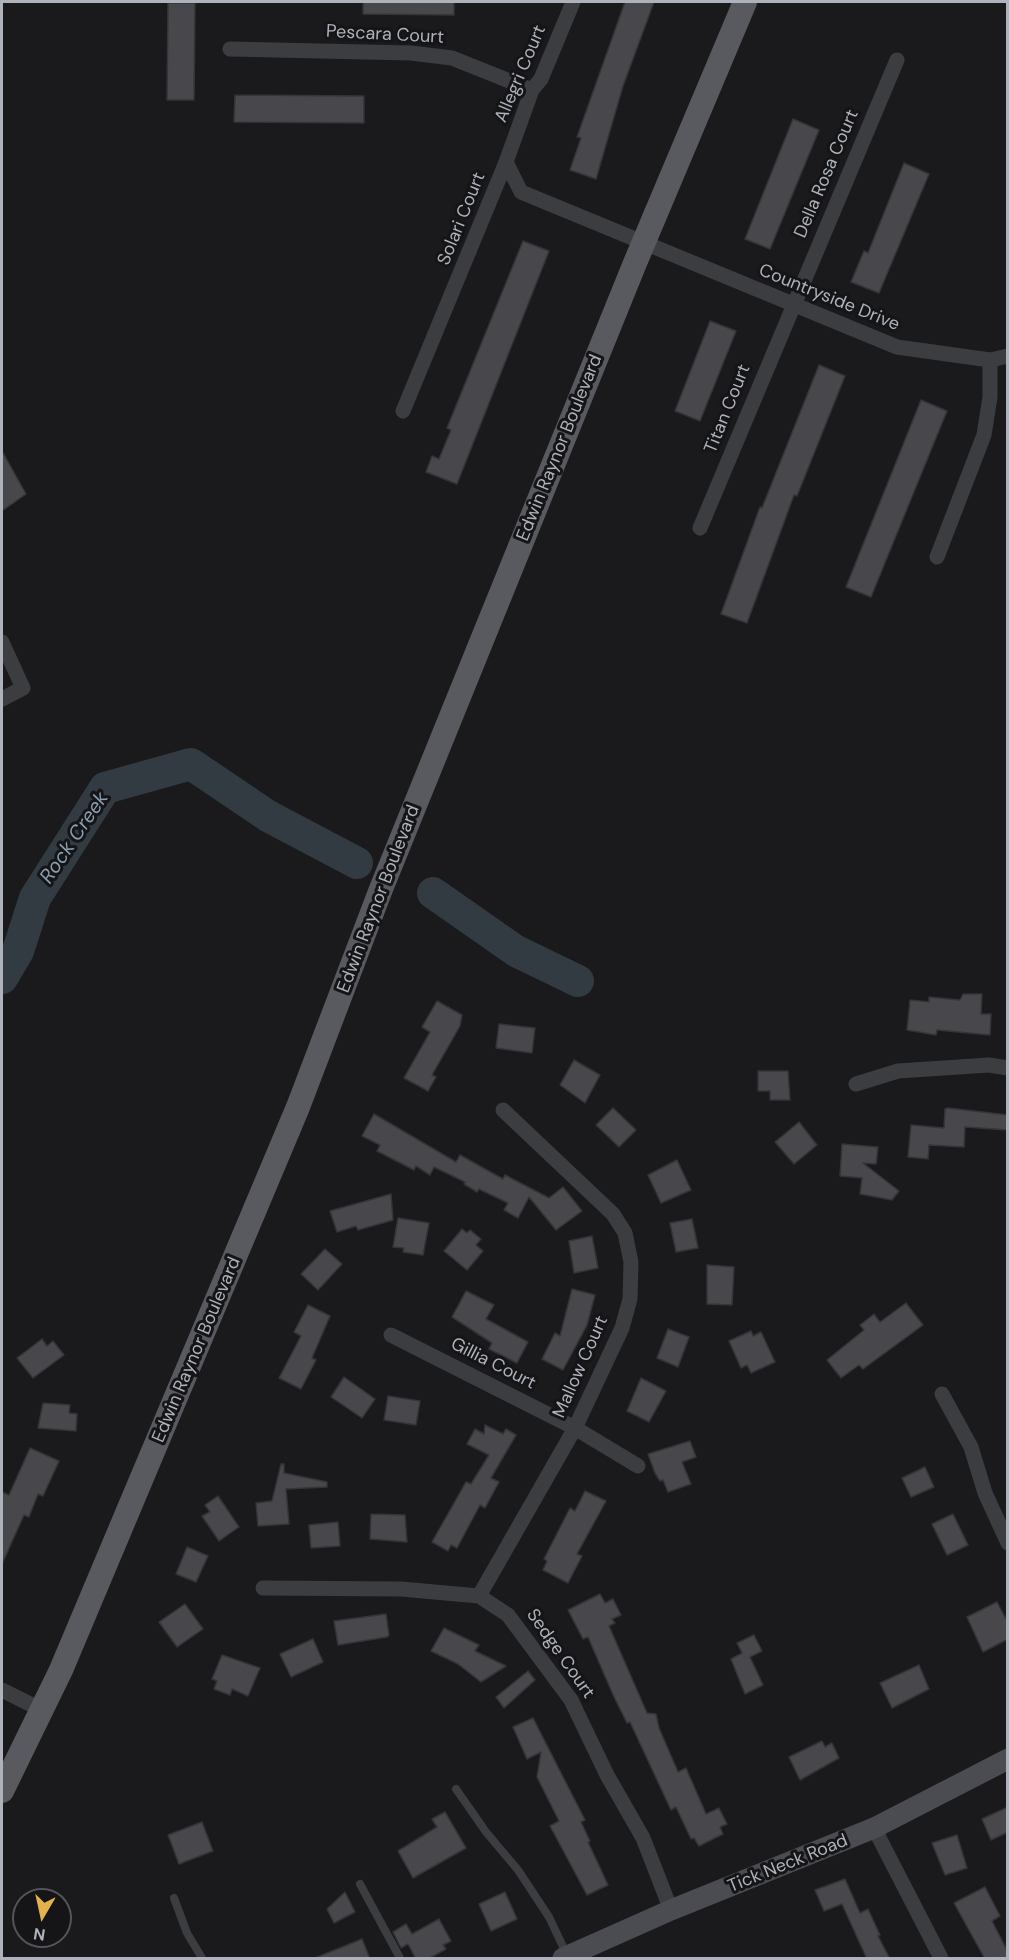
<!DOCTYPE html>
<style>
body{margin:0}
#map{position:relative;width:1009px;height:1960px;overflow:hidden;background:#1a1a1c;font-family:"DM Sans",sans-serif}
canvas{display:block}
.frame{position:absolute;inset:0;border:3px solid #aeb2bb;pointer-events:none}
.north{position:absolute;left:12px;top:1888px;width:60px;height:60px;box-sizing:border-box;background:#151517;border:2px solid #525459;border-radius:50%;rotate:189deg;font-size:16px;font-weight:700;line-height:24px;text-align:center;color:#aeb2bb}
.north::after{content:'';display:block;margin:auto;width:21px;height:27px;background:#e4b14b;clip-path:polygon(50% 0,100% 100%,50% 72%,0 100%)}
</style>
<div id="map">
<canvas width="1009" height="1960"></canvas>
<div class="frame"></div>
<div class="north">N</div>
</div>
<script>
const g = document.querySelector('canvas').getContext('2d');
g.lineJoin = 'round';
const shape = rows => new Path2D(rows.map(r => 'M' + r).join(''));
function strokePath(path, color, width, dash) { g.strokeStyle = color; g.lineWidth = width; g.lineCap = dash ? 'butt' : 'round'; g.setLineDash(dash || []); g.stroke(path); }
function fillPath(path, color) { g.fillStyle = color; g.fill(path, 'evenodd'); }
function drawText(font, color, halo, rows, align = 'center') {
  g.font = font + ' "DM Sans",sans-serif'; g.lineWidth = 6; g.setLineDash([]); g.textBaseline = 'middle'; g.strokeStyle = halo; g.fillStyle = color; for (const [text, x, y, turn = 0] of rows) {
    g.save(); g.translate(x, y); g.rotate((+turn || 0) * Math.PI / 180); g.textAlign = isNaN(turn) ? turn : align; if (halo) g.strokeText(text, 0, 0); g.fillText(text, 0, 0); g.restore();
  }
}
const river = shape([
 [433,893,516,951,578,981],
 [2,978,18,951,35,898,105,788,191,764,268,816,357,863]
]);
const building = shape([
 [363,2,454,2,454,15,363,14,363,2],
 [625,2,654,2,623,86,596,179,570,170,581,138,577,137,625,2],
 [168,3,195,3,194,100,167,100,168,3],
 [235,95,364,96,364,123,234,122,235,95],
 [793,119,819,130,770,249,745,239,793,119],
 [904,163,929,174,879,293,851,282,864,251,868,253,904,163],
 [523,241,549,251,457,484,426,472,432,456,439,459,451,430,447,428,523,241],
 [710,321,736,331,700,421,675,411,710,321],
 [819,365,845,376,797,496,794,495,747,623,721,614,760,507,762,508,819,365],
 [921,400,947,411,871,597,846,587,921,400],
 [2,451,26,494,2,511,2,451],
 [963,994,982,994,981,1014,991,1014,990,1035,937,1030,936,1035,907,1030,910,1000,929,1002,929,997,960,1000,963,994],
 [437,1001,462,1015,460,1026,432,1075,436,1077,428,1091,404,1078,430,1032,422,1027,437,1001],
 [499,1024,535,1028,532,1053,496,1048,499,1024],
 [574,1060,600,1075,585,1103,560,1085,574,1060],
 [758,1071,788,1071,790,1100,770,1100,770,1091,758,1091,758,1071],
 [613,1108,636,1130,619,1147,596,1125,613,1108],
 [948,1108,1008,1115,1008,1130,965,1127,964,1147,929,1145,928,1159,908,1157,911,1125,944,1128,945,1109,948,1108],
 [374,1114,456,1162,460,1155,503,1179,505,1175,549,1198,563,1187,582,1211,556,1230,529,1197,518,1218,504,1210,508,1203,479,1189,477,1192,464,1184,465,1182,434,1167,430,1175,416,1166,414,1170,377,1151,380,1145,362,1136,374,1114],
 [799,1122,817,1145,794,1164,775,1142,799,1122],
 [842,1144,878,1147,876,1164,863,1163,899,1191,892,1200,860,1194,862,1178,840,1176,842,1144],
 [677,1160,691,1190,661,1203,648,1175,677,1160],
 [391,1194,393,1220,358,1230,356,1226,337,1232,330,1211,391,1194],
 [398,1218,429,1223,423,1255,403,1252,404,1248,393,1247,398,1218],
 [692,1219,698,1248,676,1252,670,1223,692,1219],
 [462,1229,467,1233,470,1230,481,1239,476,1245,483,1251,467,1270,444,1251,462,1229],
 [592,1236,598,1268,574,1273,569,1241,592,1236],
 [325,1249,342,1264,318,1290,301,1274,325,1249],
 [707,1265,734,1267,732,1305,707,1304,707,1265],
 [572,1289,595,1295,587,1325,563,1370,542,1359,555,1333,560,1336,572,1289],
 [466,1291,494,1305,486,1319,528,1342,517,1363,489,1349,492,1343,452,1317,466,1291],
 [906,1303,923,1325,863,1369,859,1365,841,1378,827,1360,864,1330,860,1325,874,1314,880,1322,906,1303],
 [308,1305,330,1316,312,1358,316,1360,301,1389,279,1378,301,1336,294,1332,308,1305],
 [668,1329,689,1337,678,1367,657,1358,668,1329],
 [751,1331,753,1336,761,1332,775,1362,751,1373,747,1365,741,1368,729,1341,751,1331],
 [42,1339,47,1346,53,1341,64,1355,33,1378,17,1358,42,1339],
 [344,1377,375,1399,362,1418,331,1397,344,1377],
 [641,1378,666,1391,649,1422,627,1411,641,1378],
 [388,1396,420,1401,416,1425,384,1420,388,1396],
 [43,1403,70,1405,69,1413,77,1414,76,1431,38,1428,43,1403],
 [485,1425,503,1434,506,1429,516,1435,491,1478,499,1482,485,1508,480,1505,457,1548,451,1545,448,1551,432,1542,466,1482,471,1484,489,1455,467,1444,475,1429,484,1434,485,1425],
 [690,1441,696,1457,682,1462,691,1484,668,1492,663,1480,660,1481,655,1473,648,1454,690,1441],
 [30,1448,59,1461,43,1496,38,1494,29,1517,24,1515,2,1564,2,1492,9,1495,30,1448],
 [281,1464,284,1464,284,1473,327,1482,327,1487,286,1489,289,1524,258,1526,256,1503,272,1501,281,1464],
 [925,1467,934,1487,911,1497,902,1478,925,1467],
 [585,1491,606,1501,577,1554,582,1556,568,1583,543,1570,547,1561,544,1559,570,1508,575,1511,585,1491],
 [218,1496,239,1527,219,1541,202,1516,210,1512,205,1505,218,1496],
 [371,1514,405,1515,407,1542,370,1539,371,1514],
 [953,1514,968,1545,947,1555,932,1524,953,1514],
 [338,1522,340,1546,311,1548,309,1525,338,1522],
 [187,1547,208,1556,196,1582,176,1574,187,1547],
 [600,1594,605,1603,613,1599,621,1615,612,1619,615,1623,609,1626,647,1713,656,1714,659,1728,678,1772,686,1768,706,1814,719,1808,727,1824,720,1827,723,1834,699,1846,694,1838,691,1839,676,1807,671,1810,630,1722,627,1723,614,1697,588,1637,583,1639,568,1610,600,1594],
 [997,1602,1008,1623,1008,1639,983,1652,967,1617,997,1602],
 [185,1604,203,1629,177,1647,159,1622,185,1604],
 [386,1614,389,1635,387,1637,338,1645,334,1621,386,1614],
 [444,1628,479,1645,475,1651,506,1666,481,1682,458,1664,431,1651,444,1628],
 [754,1635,762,1651,750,1657,763,1685,745,1694,731,1659,742,1653,737,1643,754,1635],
 [313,1639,323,1662,291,1677,280,1654,313,1639],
 [222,1655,260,1668,248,1696,232,1689,230,1695,214,1689,217,1681,212,1679,222,1655],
 [919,1665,929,1689,892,1708,880,1683,919,1665],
 [528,1671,535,1680,504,1708,496,1697,528,1671],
 [533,1718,585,1820,581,1822,590,1841,588,1842,608,1885,587,1895,550,1826,559,1821,537,1777,541,1752,527,1759,513,1727,533,1718],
 [822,1741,825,1747,832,1743,839,1758,800,1780,789,1757,822,1741],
 [1008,1807,1008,1832,991,1840,982,1819,1008,1807],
 [445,1812,466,1848,413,1878,398,1851,437,1827,432,1819,445,1812],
 [202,1822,213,1851,179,1864,168,1835,202,1822],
 [957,1835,967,1868,945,1875,932,1843,957,1835],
 [845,1879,860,1913,868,1909,880,1935,878,1936,890,1959,867,1959,842,1904,824,1911,815,1890,845,1879],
 [985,1887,1000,1916,992,1921,1008,1952,1008,1959,985,1959,954,1903,985,1887],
 [345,1892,355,1912,334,1923,327,1909,345,1892],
 [505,1892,517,1919,491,1931,479,1904,505,1892],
 [439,1919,451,1941,443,1945,446,1949,428,1959,416,1959,408,1944,401,1948,393,1932,406,1924,412,1934,439,1919],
 [362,1939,370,1959,315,1959,315,1958,362,1939]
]);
const lane = shape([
 [456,1789,486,1832,518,1870,549,1917,567,1955],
 [360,1884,400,1958],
 [174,1898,187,1933,202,1958]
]);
const street = shape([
 [230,49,411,53,452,58,532,90],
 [506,162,521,192,897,347,990,360,1008,356],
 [403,411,506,162,532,90,541,79,573,2],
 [700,528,897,60],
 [937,557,984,435,990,397,990,360],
 [2,642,23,688,2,699],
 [856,1084,898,1071,989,1065,1008,1068],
 [391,1335,575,1428,638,1466],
 [942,1394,971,1447,985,1493,1008,1543],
 [263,1588,401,1589,479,1596,508,1615,571,1700,607,1775,643,1838,671,1910],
 [479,1596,575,1428,622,1328,630,1299,631,1262,625,1233,613,1214,503,1110],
 [2,1690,42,1710],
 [874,1828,941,1958]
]);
const secondary = shape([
 [563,1958,671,1910,874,1828,1008,1759]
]);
const primary = shape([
 [2,1791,61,1670,298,1107,381,889,635,263,745,2]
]);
const streetNames = [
 ["Pescara Court",385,35,3],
 ["Allegri Court",521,74,-67],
 ["Della Rosa Court",827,174,-67],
 ["Solari Court",462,219,-68],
 ["Countryside Drive",829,298,22],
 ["Titan Court",728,409,-68],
 ["Edwin Raynor Boulevard",560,448,-68],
 ["Edwin Raynor Boulevard",379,899,-69],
 ["Edwin Raynor Boulevard",197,1350,-67],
 ["Gillia Court",493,1364,27],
 ["Mallow Court",581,1367,-66],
 ["Sedge Court",560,1654,55],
 ["Tick Neck Road",788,1864,-22]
];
const waterNames = [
 ["Rock Creek",75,838,-56]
];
strokePath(river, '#333b42', 32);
fillPath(building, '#48484c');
strokePath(building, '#353538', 1.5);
strokePath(lane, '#3c3d41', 8);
strokePath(street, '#3c3d41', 15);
strokePath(secondary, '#4a4c51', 21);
strokePath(primary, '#585a60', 24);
drawText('18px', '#aeb2bb', '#151517', streetNames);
drawText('italic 20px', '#899fb2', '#151517', waterNames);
</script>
